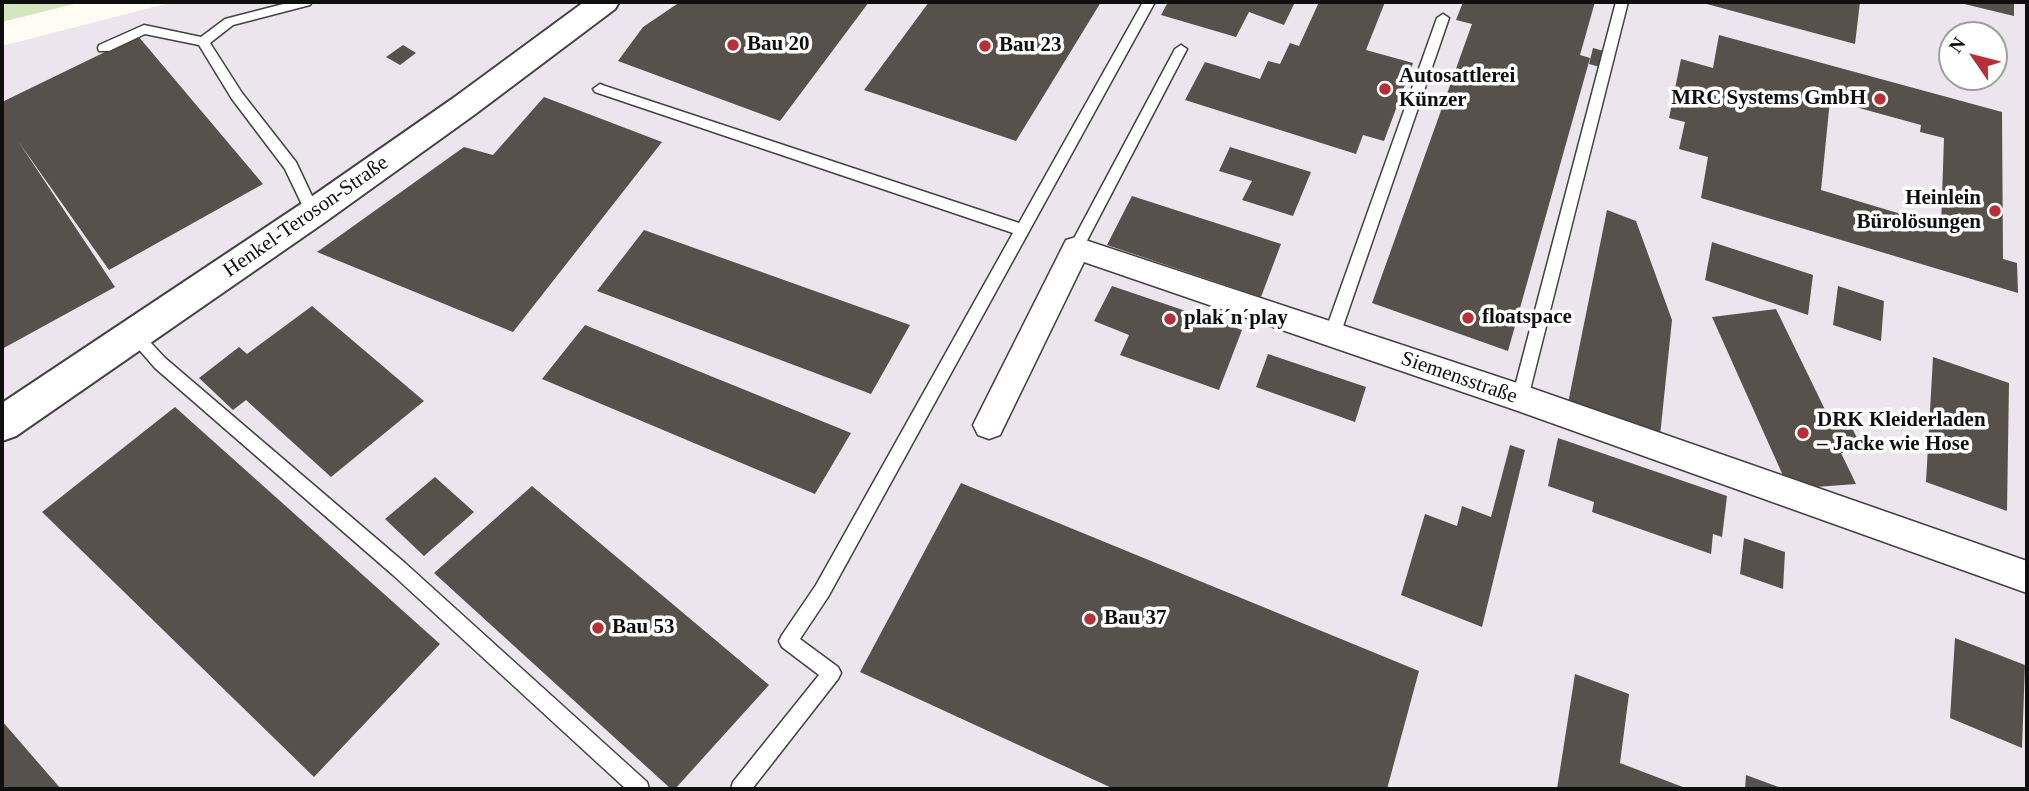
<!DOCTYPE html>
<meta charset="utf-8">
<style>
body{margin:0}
#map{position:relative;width:2029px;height:791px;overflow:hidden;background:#fefcf3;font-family:Georgia,serif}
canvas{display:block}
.frame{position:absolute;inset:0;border:4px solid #0f0f0f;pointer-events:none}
.north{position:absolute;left:1938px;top:21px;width:70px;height:70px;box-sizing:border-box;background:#fff;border:2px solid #9f9f9f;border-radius:50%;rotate:305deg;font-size:19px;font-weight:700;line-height:28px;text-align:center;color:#0f0f0f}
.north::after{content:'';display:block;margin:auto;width:24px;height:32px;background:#b63137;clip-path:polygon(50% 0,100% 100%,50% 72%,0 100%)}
</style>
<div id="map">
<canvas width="2029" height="791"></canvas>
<div class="frame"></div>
<div class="north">N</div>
</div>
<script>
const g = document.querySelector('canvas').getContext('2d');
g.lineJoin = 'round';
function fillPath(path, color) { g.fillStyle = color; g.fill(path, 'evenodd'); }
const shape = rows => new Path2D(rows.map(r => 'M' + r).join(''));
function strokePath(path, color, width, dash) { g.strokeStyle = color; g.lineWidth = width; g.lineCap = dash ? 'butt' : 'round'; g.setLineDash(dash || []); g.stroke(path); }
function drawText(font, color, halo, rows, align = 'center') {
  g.font = font + ' Georgia,serif'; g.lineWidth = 7; g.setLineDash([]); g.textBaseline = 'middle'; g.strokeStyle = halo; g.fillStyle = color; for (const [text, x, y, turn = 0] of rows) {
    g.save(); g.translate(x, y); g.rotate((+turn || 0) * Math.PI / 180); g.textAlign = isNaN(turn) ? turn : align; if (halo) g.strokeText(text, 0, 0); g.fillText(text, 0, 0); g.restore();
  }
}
const industrial = shape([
 [173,2,2027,2,2027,789,2,789,2,46],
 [1952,35,1994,35,1994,77,1952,77]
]);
const green = shape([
 [8,2,82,2,2,22,2,3]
]);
const building = shape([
 [680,2,869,2,780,121,618,61,643,27],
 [929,2,1101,2,1016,141,864,90],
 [1168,2,1295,2,1284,25,1249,12,1236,37,1161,15],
 [1319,2,1385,2,1366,50,1413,63,1384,141,1363,135,1356,154,1185,100,1205,62,1260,79,1268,61,1280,64,1290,43,1299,46],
 [1463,2,1595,2,1580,55,1590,58,1508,351,1372,303,1472,24,1456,20],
 [1704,2,1860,2,1855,44,1703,3],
 [1960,2,2014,2,2014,16,1960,3],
 [1719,35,2002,112,2003,259,2017,263,2018,293,1701,198,1708,157,1679,149,1685,122,1669,118,1681,59,1713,68],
 [1830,100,1921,125,1920,132,1944,138,1941,226,1821,190],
 [138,36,263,184,109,270,18,141,115,287,2,349,2,102],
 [403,45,416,53,400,65,386,57],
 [1593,48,1604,51,1600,67,1589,64],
 [544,97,662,142,513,332,317,252,464,147,493,155],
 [1230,147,1311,172,1293,216,1242,200,1252,181,1219,171],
 [1132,196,1281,244,1261,297,1107,245],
 [1607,210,1636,221,1672,320,1660,436,1567,408],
 [644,230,910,325,871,394,597,291],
 [1712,242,1813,275,1808,315,1705,280],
 [1112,286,1242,330,1219,390,1120,355,1129,335,1094,321],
 [1838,286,1884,301,1881,341,1833,325],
 [312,306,424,401,331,477,246,400,233,410,199,378,239,347,247,354],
 [1776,309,1832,424,1849,422,1864,452,1841,453,1856,484,1789,489,1712,317],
 [585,325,851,433,815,494,542,379],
 [1268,354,1366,387,1355,422,1256,387],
 [1933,357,2009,383,2007,511,1926,482],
 [175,407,440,644,314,777,42,512],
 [1558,438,1727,496,1722,537,1713,534,1711,554,1592,512,1594,502,1548,486],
 [1510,445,1525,450,1482,627,1401,595,1425,514,1457,526,1462,506,1491,517],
 [435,477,474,512,424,556,385,519],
 [961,483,1419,671,1387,789,1114,789,860,672],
 [532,486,769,685,675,789,671,789,434,573],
 [1744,538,1785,552,1783,589,1740,574],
 [1955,638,2025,665,2022,748,1950,718],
 [1575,674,1629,694,1620,763,1688,789,1557,789],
 [2,721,61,789,2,789],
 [1746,775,1784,789,1745,789]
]);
const service = shape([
 [291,2,312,2,310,5,233,25,210,43,242,93,296,162,320,213,313,218,308,217,285,169,232,99,199,45,145,34,109,51,99,51,98,48,99,45,144,25,201,37,225,19,291,2],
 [1143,2,1155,2,828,597,800,639,838,667,841,673,838,679,752,789,731,789,733,782,819,675,782,647,779,641,782,635,816,585,1013,233,595,92,593,89,600,84,605,86,1019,223,1143,2],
 [1616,2,1628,2,1528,398,1526,403,1520,405,1514,403,1512,398,1616,2],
 [1443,14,1449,18,1340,335,1337,339,1332,341,1327,339,1324,335,1437,18,1443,14],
 [1181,45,1187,49,1081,252,1071,252,1069,248,1071,244,1175,49,1181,45],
 [134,328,139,330,165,358,405,563,647,782,649,789,626,789,393,575,155,368,129,338,126,334,129,330,134,328]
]);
const minor = shape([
 [1076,237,1520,384,2027,561,2027,593,1518,411,1084,262,1000,435,989,439,978,435,973,425,978,415,1066,240,1076,237]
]);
const tertiary = shape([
 [584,2,619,2,615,9,474,115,325,222,16,436,2,441,2,403,301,204,452,99,584,2]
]);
const markers = [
 [733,45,7,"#b63137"],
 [985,46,7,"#b63137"],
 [1385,89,7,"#b63137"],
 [1880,99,7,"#b63137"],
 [1995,211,7,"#b63137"],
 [1468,318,7,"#b63137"],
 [1170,319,7,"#b63137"],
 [1803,433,7,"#b63137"],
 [1090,619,7,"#b63137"],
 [598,628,7,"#b63137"]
];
const poiNames = [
 ["Bau 20",747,45],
 ["Bau 23",999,46],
 ["Autosattlerei",1399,77],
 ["Künzer",1399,101],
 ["MRC Systems GmbH",1866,99,"right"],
 ["Heinlein",1981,199,"right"],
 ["Bürolösungen",1981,223,"right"],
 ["floatspace",1482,318],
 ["plak´n´play",1184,319],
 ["DRK Kleiderladen",1817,421],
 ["– Jacke wie Hose",1817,445],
 ["Bau 37",1104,619],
 ["Bau 53",612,628]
];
const streetNames = [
 ["Henkel-Teroson-Straße",306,217,-35],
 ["Siemensstraße",1459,378,19]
];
fillPath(industrial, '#ece5ed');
fillPath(green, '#d3e7be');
fillPath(building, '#57514c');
strokePath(service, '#424242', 3);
strokePath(minor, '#424242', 3);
strokePath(tertiary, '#424242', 4);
fillPath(service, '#fff');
fillPath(minor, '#fff');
fillPath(tertiary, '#fff');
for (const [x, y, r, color] of markers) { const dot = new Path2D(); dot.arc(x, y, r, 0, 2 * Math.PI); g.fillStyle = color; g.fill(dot); strokePath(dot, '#fff', 2.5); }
drawText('bold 21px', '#0f0f0f', '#fff', poiNames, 'left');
drawText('21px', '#0f0f0f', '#fff', streetNames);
</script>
